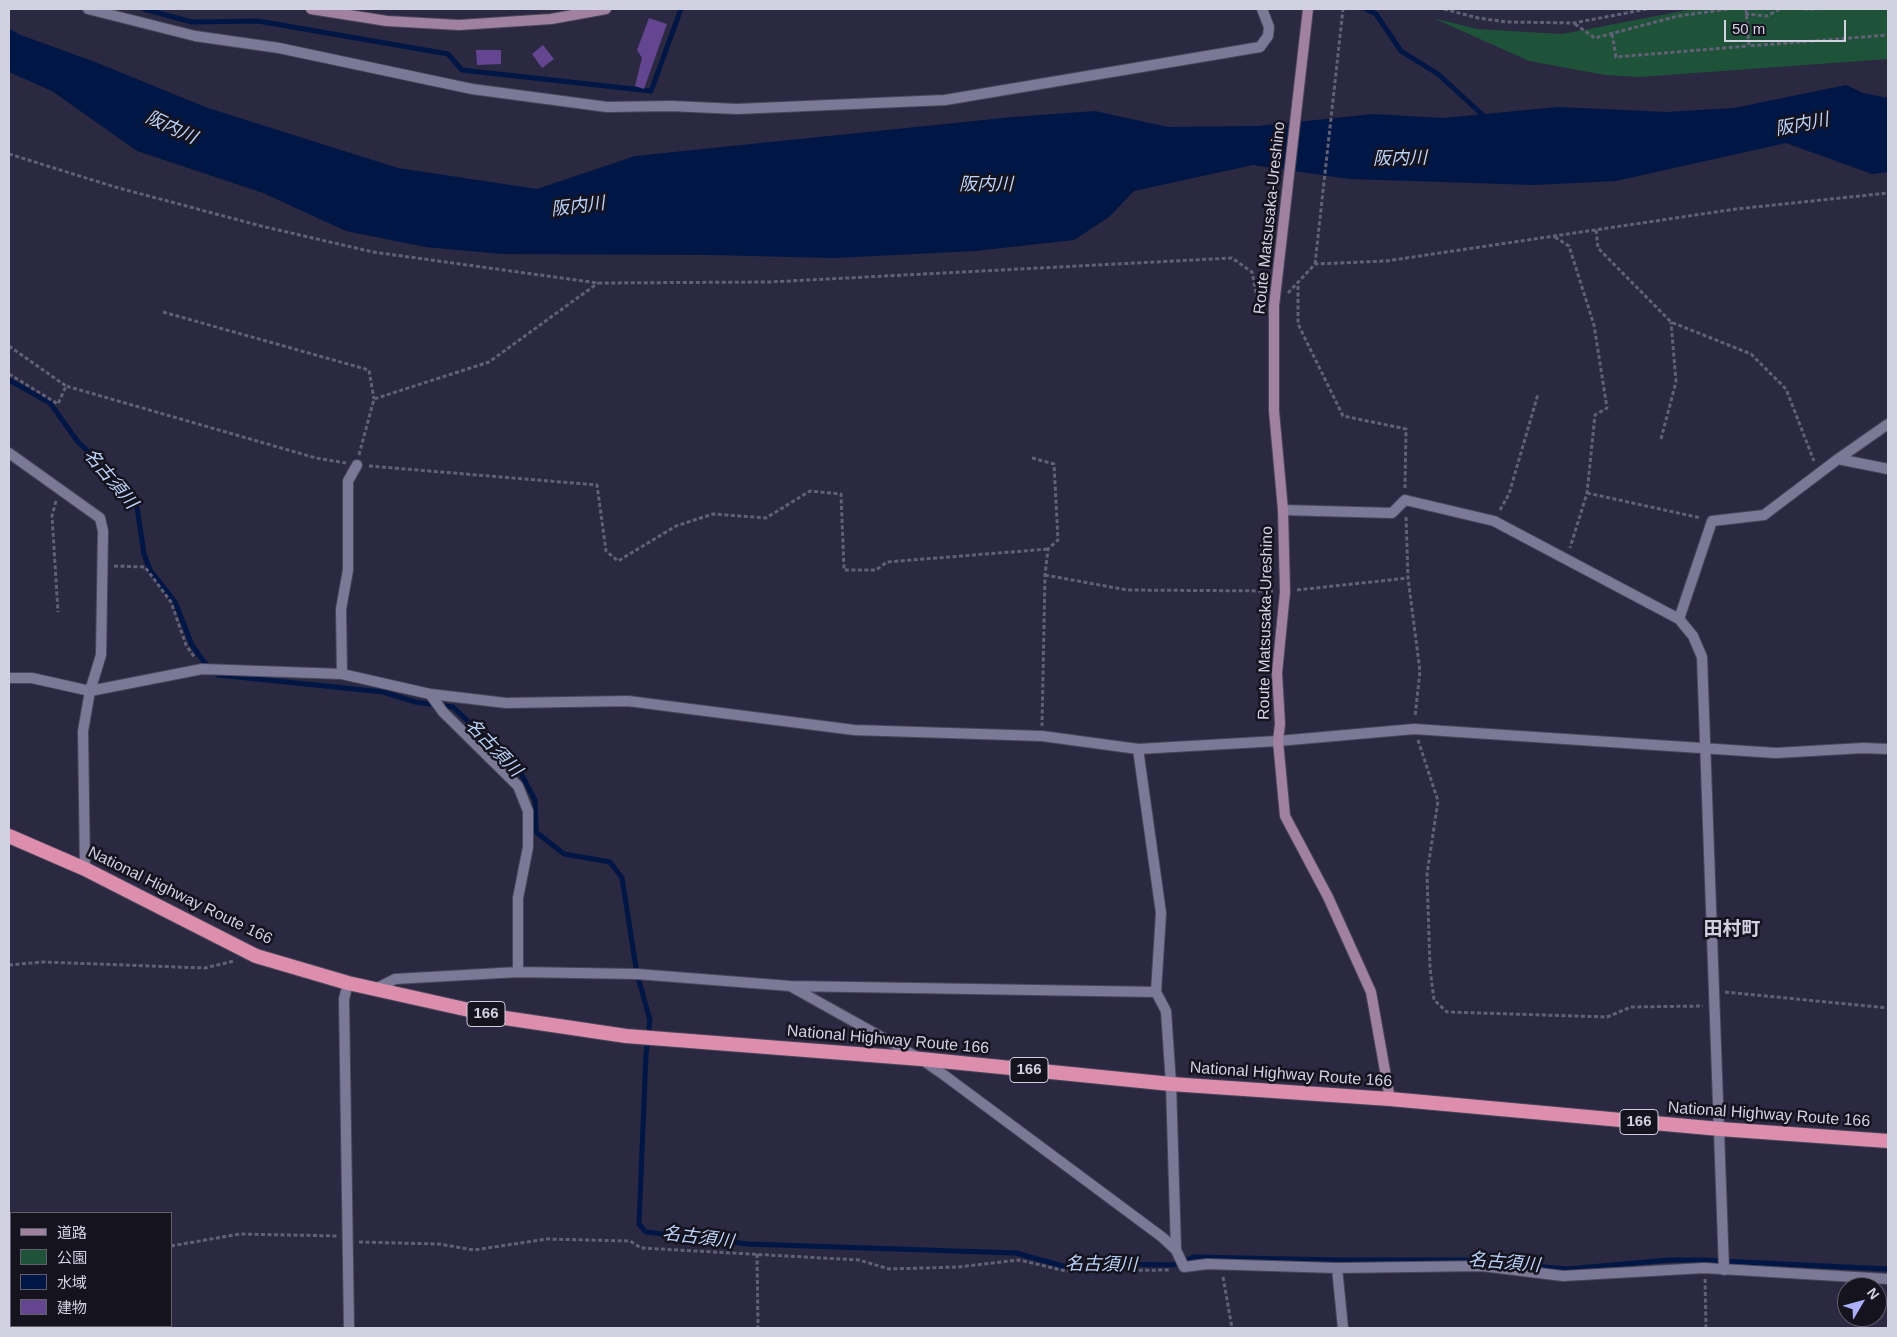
<!DOCTYPE html>
<meta charset="utf-8">
<style>
body{margin:0}
#map{position:relative;width:1897px;height:1337px;overflow:hidden;background:#2b2841;font-family:Helvetica,"Noto Sans JP",sans-serif}
canvas{display:block}
.frame{position:absolute;inset:0;border:10px solid #d2d1e2;pointer-events:none}
.legend{position:absolute;left:10px;top:1212px;width:162px;height:115px;box-sizing:border-box;background:#14131e;border:1px solid #605f6c;margin:0;padding:6px 9px;list-style:none;font-size:15px;color:#d2d1e2}
.legend li{display:flex;align-items:center;gap:10px;height:25px}
.legend b{width:25px;border:1px solid #605f6c}
.north{position:absolute;left:1837px;top:1277px;width:50px;height:50px;box-sizing:border-box;background:#14131e;border:1px solid #605f6c;border-radius:50%;rotate:53deg;font-size:14px;font-weight:700;line-height:20px;text-align:center;color:#d2d1e2}
.north::after{content:'';display:block;margin:auto;width:18px;height:22px;background:#adaffb;clip-path:polygon(50% 0,100% 100%,50% 72%,0 100%)}
.scale{position:absolute;left:1724px;top:20px;width:122px;height:22px;box-sizing:border-box;border:2px solid #d2d1e2;border-top:0;padding-left:6px;font-size:15px;line-height:18px;white-space:nowrap;color:#d2d1e2;-webkit-text-stroke:4px #14131e;paint-order:stroke}
</style>
<div id="map">
<canvas width="1897" height="1337"></canvas>
<div class="frame"></div>
<ul class="legend">
<li><b style="height:6px;background:#a0819f"></b>道路</li>
<li><b style="height:14px;background:#1e5339"></b>公園</li>
<li><b style="height:14px;background:#001645"></b>水域</li>
<li><b style="height:14px;background:#644690"></b>建物</li>
</ul>
<div class="north">N</div>
<div class="scale">50 m</div>
</div>
<script>
const g = document.querySelector('canvas').getContext('2d');
g.lineJoin = 'round';
function fillPath(path, color) { g.fillStyle = color; g.fill(path, 'evenodd'); }
const shape = rows => new Path2D(rows.map(r => 'M' + r).join(''));
function strokePath(path, color, width, dash) { g.strokeStyle = color; g.lineWidth = width; g.lineCap = dash ? 'butt' : 'round'; g.setLineDash(dash || []); g.stroke(path); }
function drawText(font, color, halo, rows, align = 'center') {
  g.font = font + ' Helvetica,"Noto Sans JP",sans-serif'; g.lineWidth = 5; g.setLineDash([]); g.textBaseline = 'middle'; g.strokeStyle = halo; g.fillStyle = color; for (const [text, x, y, turn = 0] of rows) {
    g.save(); g.translate(x, y); g.rotate((+turn || 0) * Math.PI / 180); g.textAlign = isNaN(turn) ? turn : align; if (halo) g.strokeText(text, 0, 0); g.fillText(text, 0, 0); g.restore();
  }
}
const green = shape([
 [1693,9,1888,9,1888,59,1639,77,1605,75,1529,61,1433,18,1477,29,1562,34]
]);
const water = shape([
 [9,28,18,34,95,62,208,108,398,168,537,189,635,156,1013,117,1095,111,1168,127,1258,126,1373,114,1443,118,1558,107,1666,112,1734,108,1846,85,1863,93,1888,98,1888,172,1872,174,1786,143,1616,181,1534,185,1349,179,1253,165,1134,191,1109,217,1074,240,975,251,834,258,710,255,502,254,425,247,346,231,263,193,137,151,52,91,9,72]
]);
const stream = shape([
 [144,9,192,22,258,21,448,54,462,70,651,91,681,9],
 [1366,9,1376,14,1401,51,1438,74,1486,118],
 [9,380,50,403,78,442,93,456,115,491,132,500,137,507,144,554,150,570,175,602,192,645,204,662,218,675,383,692,415,702,453,707,519,770,535,800,536,832,564,854,610,862,622,878,637,974,650,1020,646,1054,639,1224,646,1232,748,1244,1016,1253,1063,1266,1108,1264,1174,1265,1194,1257,1336,1260,1466,1260,1567,1269,1669,1260,1700,1260,1888,1269]
]);
const building = shape([
 [649,18,667,24,644,89,635,86,642,58,637,50],
 [543,45,554,59,542,68,532,54],
 [476,50,501,50,501,64,477,65]
]);
const path = shape([
 [1444,9,1478,18,1507,22,1574,23,1647,9],
 [1746,9,1749,46,1888,35],
 [1804,9,1819,9],
 [1745,14,1767,16,1780,9],
 [1575,24,1595,38,1678,16,1729,9],
 [1612,34,1616,57,1748,46],
 [9,154,115,187,261,226,373,252,598,283,770,282,1232,258,1252,272,1259,309,1262,310],
 [1596,230,1598,248,1671,322,1751,354,1786,389,1814,461],
 [1555,237,1569,246,1594,325,1607,408,1595,415,1587,493,1570,548],
 [1315,264,1343,9],
 [1298,286,1298,324,1343,416,1406,429,1405,488],
 [1288,293,1315,264,1386,261,1736,209,1888,193],
 [163,312,369,370,374,399],
 [9,346,66,386],
 [9,374,58,404,66,386,316,458,346,463],
 [1661,439,1676,382,1671,322],
 [359,455,374,399,489,362,598,283],
 [1032,458,1054,464,1058,540,1048,549,1045,575,1042,726],
 [369,466,597,485,606,551,618,561,676,526,713,514,766,518,810,491,841,494,844,570,876,570,887,562,1048,549],
 [1587,493,1701,518],
 [56,501,52,516,58,612],
 [1500,510,1509,494,1538,394],
 [1406,517,1408,578,1420,671,1415,717],
 [114,566,145,567,171,602,186,645,195,658],
 [1045,575,1127,590,1273,591],
 [1297,590,1408,578],
 [1418,740,1438,801,1427,874,1430,968,1434,1000,1447,1012,1607,1017,1631,1007,1703,1006],
 [9,965,43,962,205,968,234,961],
 [1725,992,1888,1008],
 [359,1242,439,1244,474,1250,547,1239,630,1241,641,1248,859,1260,889,1269,958,1267,1019,1260,1066,1271,1171,1270],
 [171,1246,240,1234,337,1236],
 [757,1254,758,1328],
 [9,1261,11,1261],
 [1223,1277,1232,1328],
 [1705,1279,1706,1328]
]);
const minor = shape([
 [88,9,195,36,279,48,472,89,607,107,671,106,737,109,945,100,1260,47,1268,36,1269,27,1262,9],
 [9,453,100,518,103,531,101,655,90,691,83,731,85,869],
 [1838,459,1888,424],
 [1283,510,1392,513,1405,500,1494,521,1679,619,1693,636,1702,657,1724,1270],
 [1679,619,1712,521,1764,515,1838,459,1888,469],
 [342,674,341,609,348,570,348,481,357,465],
 [9,678,32,678,90,691,202,669,342,674,430,694,506,703,628,701,854,730,1042,736,1138,749,1278,741,1414,729,1776,753,1863,748,1888,749],
 [430,694,443,712,518,786,528,811,528,847,518,898,518,972],
 [1138,749,1161,913,1156,992,1166,1011,1171,1084,1176,1250],
 [790,986,921,1059,944,1075,1162,1237,1176,1250,1184,1267,1207,1264,1337,1268,1482,1266,1563,1276,1704,1268,1888,1279],
 [375,989,395,979,518,972,637,974,790,986,1156,992],
 [1337,1268,1343,1328]
]);
const tertiary = shape([
 [348,983,344,999,349,1328]
]);
const secondary = shape([
 [311,9,387,21,459,25,551,19,606,9],
 [1308,9,1274,306,1274,411,1283,510,1285,592,1277,673,1280,724,1278,741,1285,816,1328,897,1371,992,1390,1099]
]);
const trunk = shape([
 [9,836,85,869,256,956,348,983,505,1018,626,1036,921,1059,1171,1084,1390,1099,1720,1129,1888,1141]
]);
const shields = [
 [486,1014,38],
 [1029,1070,38],
 [1639,1122,38]
];
const shieldNames = [
 ["166",486,1014],
 ["166",1029,1070],
 ["166",1639,1122]
];
const streetNames = [
 ["Route Matsusaka-Ureshino",1270,218,-84],
 ["Route Matsusaka-Ureshino",1266,623,-89],
 ["National Highway Route 166",180,896,26],
 ["National Highway Route 166",888,1040,5],
 ["National Highway Route 166",1291,1075,4],
 ["National Highway Route 166",1769,1115,4]
];
const waterNames = [
 ["阪内川",1802,125,-11],
 ["阪内川",171,128,25],
 ["阪内川",1400,159,-1],
 ["阪内川",986,185],
 ["阪内川",578,207,-7],
 ["名古須川",110,479,50],
 ["名古須川",493,748,46],
 ["名古須川",698,1238,7],
 ["名古須川",1504,1263,5],
 ["名古須川",1101,1265,1]
];
const quarterNames = [
 ["田村町",1732,930]
];
fillPath(green, '#1e5339');
fillPath(water, '#001645');
strokePath(stream, '#001645', 5);
fillPath(building, '#644690');
strokePath(minor, '#49465b', 12);
strokePath(tertiary, '#49465b', 12);
strokePath(secondary, '#49465b', 12);
strokePath(trunk, '#49465b', 16);
strokePath(path, '#626076', 3, [4, 2.5]);
strokePath(minor, '#7c7997', 10);
strokePath(tertiary, '#7c7997', 10);
strokePath(secondary, '#a0819f', 10);
strokePath(trunk, '#dc8eac', 14);
for (const [x, y, w] of shields) { const box = new Path2D(); box.roundRect(x - w / 2, y - 12.5, w, 25, 4); g.fillStyle = '#14131e'; g.fill(box); strokePath(box, '#d2d1e2', 1); }
drawText('bold 15px', '#d2d1e2', null, shieldNames);
drawText('16px', '#d2d1e2', '#14131e', streetNames);
drawText('italic 18px', '#bcd3fa', '#14131e', waterNames);
drawText('bold 19px', '#d2d1e2', '#14131e', quarterNames);
</script>
